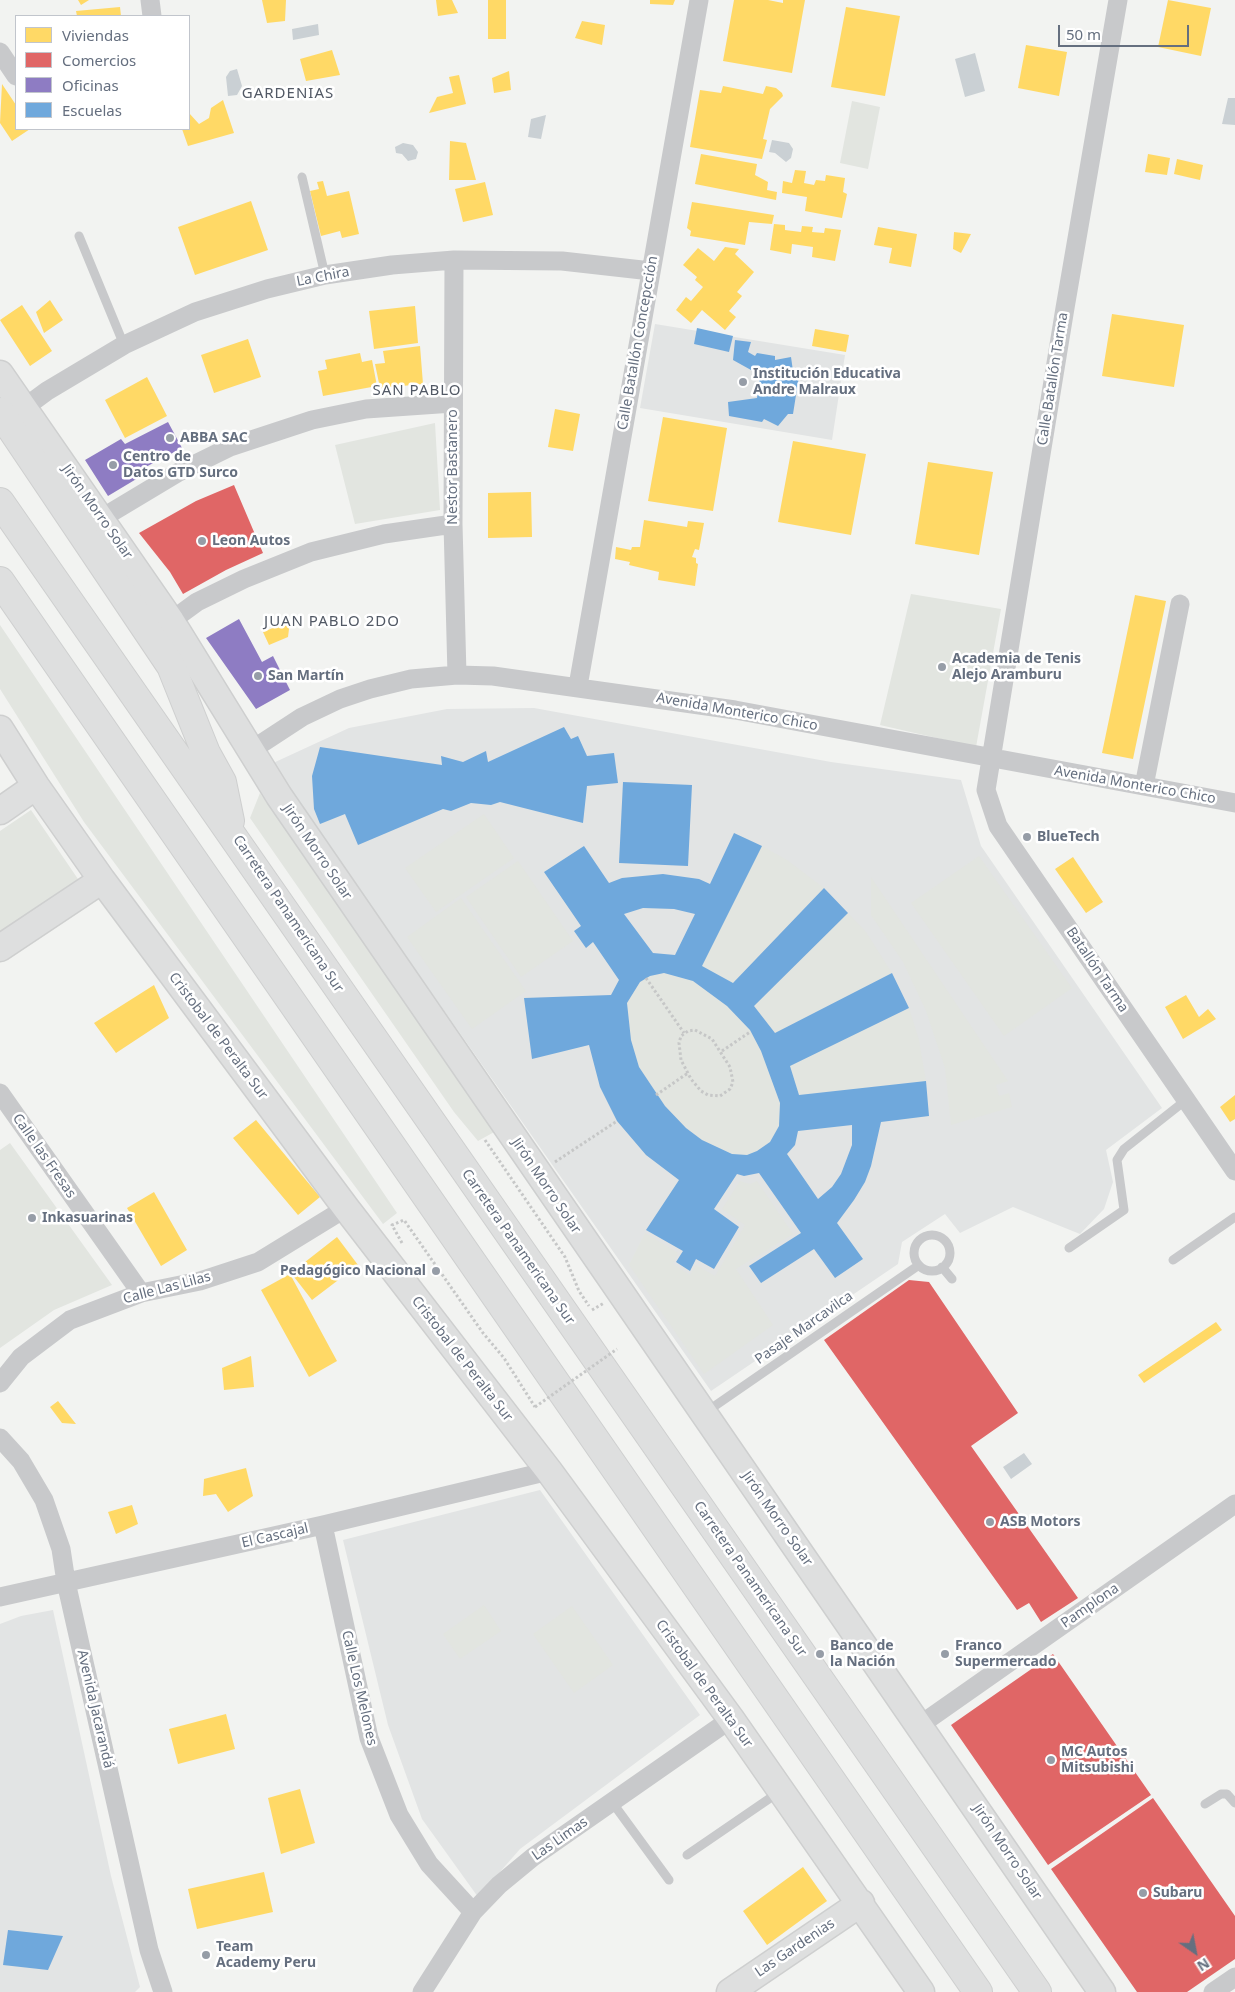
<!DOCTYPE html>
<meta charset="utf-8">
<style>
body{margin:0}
#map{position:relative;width:1235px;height:1992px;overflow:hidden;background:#f2f3f1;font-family:"Noto Sans",sans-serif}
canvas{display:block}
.legend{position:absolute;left:15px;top:15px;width:175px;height:115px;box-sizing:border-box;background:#fff;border:1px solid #c1c5cc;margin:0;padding:6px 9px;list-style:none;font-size:15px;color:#656f7f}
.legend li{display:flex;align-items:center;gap:10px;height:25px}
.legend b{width:25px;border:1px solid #c1c5cc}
.north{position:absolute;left:1170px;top:1927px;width:50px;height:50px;-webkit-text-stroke:4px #fff;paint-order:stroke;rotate:147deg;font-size:14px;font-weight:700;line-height:20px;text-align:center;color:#656f7f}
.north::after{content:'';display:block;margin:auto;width:18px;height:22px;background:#656f7f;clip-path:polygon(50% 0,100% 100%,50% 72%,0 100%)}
.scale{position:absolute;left:1058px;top:25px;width:131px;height:22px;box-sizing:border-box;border:2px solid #656f7f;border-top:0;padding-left:6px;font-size:15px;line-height:18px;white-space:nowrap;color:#656f7f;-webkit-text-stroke:4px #fff;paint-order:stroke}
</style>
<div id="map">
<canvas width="1235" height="1992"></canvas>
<ul class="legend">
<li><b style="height:14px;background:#ffd966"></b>Viviendas</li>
<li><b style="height:14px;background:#e06666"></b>Comercios</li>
<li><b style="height:14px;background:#8e7cc3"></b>Oficinas</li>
<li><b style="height:14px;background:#6fa8dc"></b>Escuelas</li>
</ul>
<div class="north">N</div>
<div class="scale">50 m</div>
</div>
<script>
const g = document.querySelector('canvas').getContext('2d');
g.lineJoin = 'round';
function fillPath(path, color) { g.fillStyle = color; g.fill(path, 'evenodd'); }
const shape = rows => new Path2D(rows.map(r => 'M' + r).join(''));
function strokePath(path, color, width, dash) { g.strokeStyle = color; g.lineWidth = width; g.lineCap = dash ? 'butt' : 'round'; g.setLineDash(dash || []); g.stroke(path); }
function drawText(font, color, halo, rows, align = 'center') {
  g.font = font + ' "Noto Sans",sans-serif'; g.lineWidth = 5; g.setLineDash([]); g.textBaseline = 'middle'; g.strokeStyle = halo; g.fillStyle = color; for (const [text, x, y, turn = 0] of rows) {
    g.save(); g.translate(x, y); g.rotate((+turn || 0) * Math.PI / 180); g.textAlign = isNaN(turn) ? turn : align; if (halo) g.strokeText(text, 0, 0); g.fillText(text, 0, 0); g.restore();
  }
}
const built = shape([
 [655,324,845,355,832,440,640,408],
 [534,708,831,762,961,780,981,846,1162,1108,1106,1150,1113,1182,1104,1209,1080,1234,1013,1207,960,1233,945,1214,902,1242,898,1264,711,1391,271,764,349,728,447,709],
 [540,1490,700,1715,520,1849,478,1897,422,1819,388,1725,343,1540],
 [53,1610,111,1876,140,1987,135,1992,0,1992,0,1624,21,1616]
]);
const green = shape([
 [852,101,880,107,868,169,840,163],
 [435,423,440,510,355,524,335,445],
 [911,594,1001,609,976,747,880,725],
 [0,625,397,1213,383,1224,84,822,0,689],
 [260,793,496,1131,478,1141,454,1112,250,818],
 [31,810,80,882,0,937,0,831],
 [484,814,514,858,436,912,405,868],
 [762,846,787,860,824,888,733,983,702,966],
 [979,856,1072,988,1004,1036,911,903],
 [518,861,573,941,521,977,466,897],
 [871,877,1008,1081,996,1085,999,1096,1009,1093,1012,1107,951,1125,945,1068,926,1011,903,962,871,915],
 [461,898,526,991,472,1029,407,937],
 [848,913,866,932,892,973,775,1033,754,1006],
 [664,973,693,981,727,1006,750,1030,761,1051,780,1103,779,1126,770,1142,757,1151,747,1155,732,1154,702,1140,686,1128,665,1106,639,1067,631,1040,627,1003,640,982,650,976],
 [909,1008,919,1040,926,1081,799,1095,790,1066],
 [10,1143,112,1285,54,1310,0,1348,0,1150],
 [740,1181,750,1184,757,1181,793,1234,736,1269,773,1325,704,1374,629,1265,645,1233,678,1253,673,1264,690,1275,696,1265,715,1276,745,1225,722,1209],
 [484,1605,501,1631,460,1659,443,1634],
 [572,1606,613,1665,574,1693,533,1634]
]);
const water = shape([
 [318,24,319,35,293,40,292,29],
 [975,53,985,91,965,97,955,59],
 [237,69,242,86,237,95,228,96,226,77,230,71],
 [1228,98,1235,98,1235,125,1222,124],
 [546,115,541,139,528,137,531,119],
 [772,140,789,143,793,149,791,158,786,162,775,153,769,152],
 [403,143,413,145,418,152,416,159,408,161,402,154,396,153,395,147],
 [1024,1453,1032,1464,1011,1479,1003,1467]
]);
const homes = shape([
 [78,0,89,0,81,5],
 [262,0,286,0,285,21,267,23],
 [436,0,452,0,458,13,438,16],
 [488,0,506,0,506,39,488,39],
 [650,0,675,0,673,5,650,4],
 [734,0,768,0,783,3,783,0,805,0,792,73,723,61],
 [1168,0,1211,8,1201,56,1158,47],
 [120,7,121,16,77,16,76,11],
 [846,7,900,16,885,96,831,87],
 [582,21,605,25,602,45,575,38],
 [1026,45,1067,52,1059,96,1018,88],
 [332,50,340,75,306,81,300,59],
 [509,71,511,90,494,93,492,78],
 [459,75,466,104,429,113,437,97,453,93,449,77],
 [2,84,16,105,16,129,30,129,12,141,0,123],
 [723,86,763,94,766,86,776,88,782,93,783,96,770,109,763,139,767,140,762,159,690,147,700,90,721,93],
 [223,100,234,133,188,146,182,129,189,129,189,113,199,124,209,118,211,108],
 [450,141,466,143,476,180,449,180],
 [701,154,757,164,755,175,768,182,767,190,777,192,776,200,695,184],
 [1148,154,1170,158,1167,175,1145,172],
 [1177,159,1203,165,1200,180,1174,174],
 [795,170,806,171,804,183,814,185,816,180,825,181,826,175,845,178,843,192,847,194,842,218,805,211,807,197,782,193,783,181,792,183],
 [323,181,327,196,349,191,359,234,342,238,340,231,321,236,310,191,319,189,317,182],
 [485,182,493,215,463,222,455,189],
 [251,201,268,250,195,275,178,227],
 [692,202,774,215,772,224,749,222,745,245,690,236,691,231,687,228],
 [774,224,785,225,785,230,801,232,802,226,813,227,812,232,824,233,825,228,841,230,835,261,812,257,813,247,792,244,791,254,770,250],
 [878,227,917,234,911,267,889,263,892,248,874,245],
 [954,232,971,234,961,253,953,249],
 [725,247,739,249,735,254,754,272,737,292,742,296,729,311,736,317,725,330,702,310,691,323,676,310,686,297,691,301,703,287,695,280,697,277,683,265,698,248,714,261],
 [50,300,63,320,44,333,36,312],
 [22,305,52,351,30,366,0,320],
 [415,306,418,343,374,349,369,311],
 [1112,314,1184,325,1174,387,1102,376],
 [815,329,849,335,846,352,812,346],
 [248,339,261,377,214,393,201,355],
 [420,346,423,384,380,388,375,364,385,363,383,351],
 [360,353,362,362,372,360,377,386,323,396,318,371,327,369,325,360],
 [147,377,167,416,125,438,105,400],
 [555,409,580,414,573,451,548,447],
 [663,417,727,428,713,511,648,501],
 [793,441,866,454,851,535,778,522],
 [928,462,993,472,979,555,915,544],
 [531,492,532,537,488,538,488,493],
 [644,520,687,527,688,521,704,523,699,550,695,549,692,557,696,558,696,563,698,564,695,586,658,580,659,572,629,565,630,562,615,559,616,547,631,550,632,547,640,547],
 [1135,595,1166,601,1133,759,1102,753],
 [290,621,288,637,269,645,263,632],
 [1073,857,1103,902,1086,913,1055,869],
 [154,985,169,1018,116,1053,94,1023],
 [1186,995,1199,1017,1208,1009,1216,1019,1183,1039,1165,1007],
 [1235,1095,1235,1119,1230,1122,1220,1107],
 [256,1120,320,1197,298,1215,233,1138],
 [154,1192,187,1250,161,1266,127,1208],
 [337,1237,358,1265,312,1300,291,1273],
 [290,1274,337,1361,309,1377,261,1290],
 [1216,1322,1222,1330,1144,1383,1138,1375],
 [251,1356,254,1387,224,1390,222,1368],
 [58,1401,76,1424,62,1423,50,1407],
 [246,1468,253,1496,228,1512,216,1494,203,1496,204,1479],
 [132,1505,138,1524,116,1534,108,1512],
 [226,1714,235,1749,178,1764,169,1729],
 [300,1789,315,1843,281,1854,268,1798],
 [803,1867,827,1901,767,1945,743,1911],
 [264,1872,273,1912,197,1929,188,1889]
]);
const shops = shape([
 [234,485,263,553,226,570,183,594,170,572,139,533,196,501],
 [909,1280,929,1282,1018,1413,971,1446,1078,1598,1041,1622,1029,1603,1017,1610,824,1340],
 [1053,1654,1151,1795,1048,1865,951,1725],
 [1153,1798,1235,1916,1235,1959,1187,1992,1137,1992,1051,1869]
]);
const offices = shape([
 [168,422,182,448,140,470,143,475,108,496,85,460,121,439,125,444],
 [239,619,262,662,273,656,290,690,256,709,206,638]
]);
const schools = shape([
 [697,328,733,336,729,352,694,344],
 [735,340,751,342,748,352,755,356,757,353,775,356,775,360,791,357,793,371,800,370,793,414,788,414,778,426,764,419,762,422,729,416,728,402,757,398,760,375,733,360],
 [564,727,571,739,578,736,587,756,614,753,618,783,587,786,583,823,500,802,491,805,471,803,451,811,443,809,358,845,345,814,320,824,314,809,312,776,320,747,442,765,441,756,463,762,486,751,488,762],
 [623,782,692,785,688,866,619,863],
 [734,833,762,846,702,966,733,983,824,888,848,913,754,1006,775,1033,892,973,909,1008,790,1066,799,1095,926,1081,929,1116,881,1122,871,1166,865,1182,854,1200,837,1223,863,1259,835,1278,814,1249,761,1283,749,1266,801,1233,759,1173,744,1176,737,1174,714,1209,739,1227,714,1269,696,1259,690,1271,676,1262,683,1251,646,1230,679,1180,646,1155,617,1121,600,1087,589,1045,532,1059,524,998,611,995,619,980,593,942,586,948,574,931,581,926,544,872,584,846,609,883,622,878,663,874,699,879,710,884],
 [643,908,674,909,695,914,675,955,653,953,624,914],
 [664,973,693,981,727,1006,750,1030,761,1051,780,1103,779,1126,770,1142,757,1151,747,1155,732,1154,702,1140,686,1128,665,1106,639,1067,631,1040,627,1003,640,982,650,976],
 [852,1125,852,1145,841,1174,832,1187,818,1199,787,1154,795,1145,798,1131],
 [8,1930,63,1936,48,1970,3,1965]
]);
const path = shape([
 [646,978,684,1033],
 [695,1030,712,1039,730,1067,733,1082,730,1089,720,1096,708,1095,701,1091,691,1079,681,1060,679,1043,681,1036,688,1031,695,1030],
 [722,1051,750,1032],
 [656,1095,688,1073],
 [485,1140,565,1257,579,1291,589,1306],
 [555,1162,617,1121],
 [402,1243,392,1225,404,1220,483,1333,504,1358,535,1407],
 [592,1310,604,1303]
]);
const lane = shape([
 [302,177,325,275],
 [79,236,124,345],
 '914 1253a18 18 0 1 1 36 0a18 18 0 1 1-36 0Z',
 [1069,1248,1124,1210,1117,1160,1124,1149,1186,1100],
 [1173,1260,1235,1217],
 [942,1267,952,1279],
 [706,1412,919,1265],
 [612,1802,669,1880],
 [1205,1804,1221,1794,1227,1794,1235,1803],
 [687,1855,779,1792]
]);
const street = shape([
 [150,0,152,16],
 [1118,0,1065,308,986,790,998,826,1235,1171],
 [0,52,16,76],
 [454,260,453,524,457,675],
 [24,408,47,391,124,345,195,312,267,289,325,275,392,265,454,260,562,261,651,271],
 [102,518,177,473,230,447,312,420,366,409,453,403],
 [171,621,197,602,244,579,311,552,384,534,453,524],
 [578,686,699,0],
 [250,751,302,717,340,699,370,689,411,679,457,675,493,676,735,710,1235,803],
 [1144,786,1180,604],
 [0,1093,141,1293],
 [0,1383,21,1357,70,1320,141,1293,200,1281,258,1262,346,1208],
 [0,1438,21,1461,44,1500,61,1549,66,1582,149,1950,163,1992],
 [323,1525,369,1738,399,1815,429,1864,473,1912],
 [0,1597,323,1525,549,1471],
 [920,1725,1235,1504],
 [422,1992,473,1912,499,1885,533,1857,731,1719],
 [1213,1992,1235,1977]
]);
const secondary = shape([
 [0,374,171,621,279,796,1102,1992],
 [0,729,36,786,102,880,346,1208,549,1471,731,1719,921,1992],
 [0,811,36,786],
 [0,948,102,880],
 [730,1992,861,1903]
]);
const highway = shape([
 [0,412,171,666,206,753,222,782,230,821],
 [0,502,1037,1992],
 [0,581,978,1992]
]);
const pathBridge = shape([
 [535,1407,617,1349]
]);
const markers = [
 [743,382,5,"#969da7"],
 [170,438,5,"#969da7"],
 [113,465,5,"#969da7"],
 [202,541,5,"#969da7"],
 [942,667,5,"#969da7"],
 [258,676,5,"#969da7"],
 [1027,837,5,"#969da7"],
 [32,1218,5,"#969da7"],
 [436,1271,5,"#969da7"],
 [990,1522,5,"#969da7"],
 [820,1654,5,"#969da7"],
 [945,1654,5,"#969da7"],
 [1051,1760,5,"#969da7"],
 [1143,1893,5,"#969da7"],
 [206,1955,5,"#969da7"]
];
const streetNames = [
 ["La Chira",323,277,-11],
 ["Calle Batallón Concepcción",638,343,-80],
 ["Calle Batallón Tarma",1053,379,-81],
 ["Nestor Bastanero",453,467,-90],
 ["Jirón Morro Solar",97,512,55],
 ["Avenida Monterico Chico",737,712,10],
 ["Avenida Monterico Chico",1135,785,10],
 ["Jirón Morro Solar",317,852,56],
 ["Carretera Panamericana Sur",288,914,56],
 ["Batallón Tarma",1097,970,56],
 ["Cristobal de Peralta Sur",218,1036,53],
 ["Calle las Fresas",44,1156,55],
 ["Jirón Morro Solar",546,1186,56],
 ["Carretera Panamericana Sur",518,1247,55],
 ["Calle Las Lilas",167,1288,-15],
 ["Pasaje Marcavilca",804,1328,-35],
 ["Cristobal de Peralta Sur",462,1359,52],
 ["Jirón Morro Solar",777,1519,55],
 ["El Cascajal",275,1536,-13],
 ["Carretera Panamericana Sur",750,1579,55],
 ["Pamplona",1090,1606,-35],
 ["Cristobal de Peralta Sur",704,1684,54],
 ["Calle Los Melones",359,1688,77],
 ["Avenida Jacarandá",95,1709,77],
 ["Las Limas",560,1839,-35],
 ["Jirón Morro Solar",1007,1852,56],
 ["Las Gardenias",795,1948,-34]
];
const poiNames = [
 ["Institución Educativa",753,374],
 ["Andre Malraux",753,390],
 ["ABBA SAC",180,438],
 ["Centro de",123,457],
 ["Datos GTD Surco",123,473],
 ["Leon Autos",212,541],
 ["Academia de Tenis",952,659],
 ["Alejo Aramburu",952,675],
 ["San Martín",268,676],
 ["BlueTech",1037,837],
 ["Inkasuarinas",42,1218],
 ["Pedagógico Nacional",426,1271,"right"],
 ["ASB Motors",1000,1522],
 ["Banco de",830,1646],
 ["la Nación",830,1662],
 ["Franco",955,1646],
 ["Supermercado",955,1662],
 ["MC Autos",1061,1752],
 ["Mitsubishi",1061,1768],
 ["Subaru",1153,1893],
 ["Team",216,1947],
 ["Academy Peru",216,1963]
];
const neighbourhoodNames = [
 ["GARDENIAS",288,94],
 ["SAN PABLO",417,391],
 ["JUAN PABLO 2DO",332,622]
];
fillPath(built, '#e2e4e4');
fillPath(green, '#e2e5e0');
fillPath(water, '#cad0d4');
fillPath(homes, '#ffd966');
fillPath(shops, '#e06666');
fillPath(offices, '#8e7cc3');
fillPath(schools, '#6fa8dc');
strokePath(secondary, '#cecfcf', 29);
strokePath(highway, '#cecfcf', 30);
strokePath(path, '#c6c7c7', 3, [2.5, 2.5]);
strokePath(lane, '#c8c9cb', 9);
strokePath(street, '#c8c9cb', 19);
strokePath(secondary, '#dedfdf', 26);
strokePath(highway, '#dedfdf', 28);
strokePath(pathBridge, '#c6c7c7', 3, [2.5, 2.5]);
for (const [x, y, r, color] of markers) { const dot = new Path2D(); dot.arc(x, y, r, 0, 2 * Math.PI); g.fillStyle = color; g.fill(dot); strokePath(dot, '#fff', 2); }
drawText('14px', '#656f7f', '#fff', streetNames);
drawText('bold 14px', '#656f7f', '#fff', poiNames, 'left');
g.letterSpacing = '1px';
drawText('15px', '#525965', '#fff', neighbourhoodNames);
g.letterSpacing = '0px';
</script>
